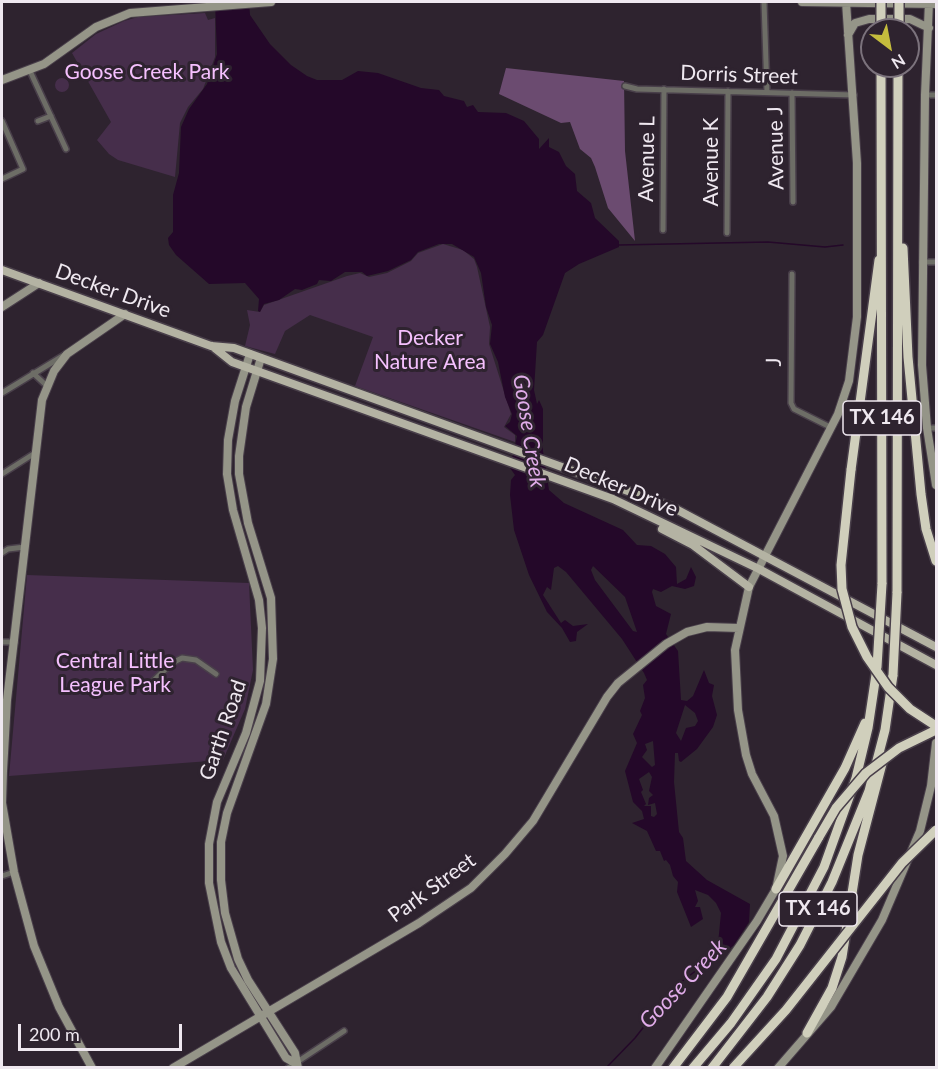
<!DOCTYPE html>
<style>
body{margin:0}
#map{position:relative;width:938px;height:1069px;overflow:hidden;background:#2e232f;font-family:Lato,sans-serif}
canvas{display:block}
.frame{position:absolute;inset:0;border:3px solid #efe8f0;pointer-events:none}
.north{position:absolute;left:860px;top:18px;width:60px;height:60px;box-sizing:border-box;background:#2e232f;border:2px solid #7b727c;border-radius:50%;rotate:148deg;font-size:16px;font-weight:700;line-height:24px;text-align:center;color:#efe8f0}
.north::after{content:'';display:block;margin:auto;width:21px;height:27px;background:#c4bc3d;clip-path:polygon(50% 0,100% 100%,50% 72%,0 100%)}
.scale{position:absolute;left:18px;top:1024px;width:164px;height:27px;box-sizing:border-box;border:3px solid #efe8f0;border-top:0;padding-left:8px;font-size:18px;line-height:21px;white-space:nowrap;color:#efe8f0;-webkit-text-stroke:4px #2e232f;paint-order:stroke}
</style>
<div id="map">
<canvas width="938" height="1069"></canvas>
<div class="frame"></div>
<div class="north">N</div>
<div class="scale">200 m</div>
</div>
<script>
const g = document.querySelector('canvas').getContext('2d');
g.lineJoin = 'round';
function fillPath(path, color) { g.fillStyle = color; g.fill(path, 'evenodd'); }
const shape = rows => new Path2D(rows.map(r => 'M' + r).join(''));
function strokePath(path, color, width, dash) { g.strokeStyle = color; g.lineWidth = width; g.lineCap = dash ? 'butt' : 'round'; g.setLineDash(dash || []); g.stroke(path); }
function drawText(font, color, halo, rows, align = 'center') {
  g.font = font + ' Lato,sans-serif'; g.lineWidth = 6; g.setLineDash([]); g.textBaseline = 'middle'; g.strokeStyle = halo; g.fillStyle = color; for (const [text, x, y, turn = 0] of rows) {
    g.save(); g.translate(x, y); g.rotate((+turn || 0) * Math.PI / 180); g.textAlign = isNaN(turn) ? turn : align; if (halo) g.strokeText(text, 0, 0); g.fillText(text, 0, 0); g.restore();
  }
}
const green = shape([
 [205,13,208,20,215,18,215,57,203,89,188,107,180,123,175,177,118,160,109,154,97,140,111,122,72,53,96,34,124,21,138,17],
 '55 85a7 7 0 1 1 14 0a7 7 0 1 1-14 0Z',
 [443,244,463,250,474,259,477,267,490,327,489,344,511,414,504,427,515,435,515,442,355,386,373,337,310,315,285,331,275,354,245,346,250,325,247,310,260,312,264,305,347,276,360,273,369,277,387,273,411,261,418,253],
 [27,575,249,583,253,670,245,709,223,760,9,776]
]);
const forest = shape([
 [506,68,624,81,625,151,635,241,608,208,595,167,591,158,580,149,570,122,561,123,499,94]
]);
const water = shape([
 [215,2,249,2,250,15,270,44,291,65,307,76,317,80,342,80,358,71,378,73,421,88,439,90,444,96,464,101,467,107,473,105,478,112,506,113,524,121,539,139,539,149,549,138,549,147,559,152,566,166,575,174,577,191,591,203,595,218,619,241,619,247,579,264,565,273,543,335,537,342,534,390,537,404,539,400,543,409,543,451,549,490,564,503,623,530,637,545,651,546,665,554,676,567,677,584,686,579,691,567,696,577,694,586,685,589,672,586,661,592,653,589,652,592,656,606,671,614,666,634,678,651,681,700,687,701,693,696,704,670,709,683,714,685,712,696,717,715,713,727,697,749,681,762,679,761,678,753,675,753,674,782,679,832,683,838,686,861,707,880,750,904,749,922,734,945,728,950,721,951,718,944,721,913,716,903,708,895,695,890,698,901,695,907,700,907,703,919,691,927,677,892,678,882,673,876,670,865,666,860,664,861,660,851,656,851,647,831,632,823,644,819,642,811,633,802,625,771,637,743,633,734,642,715,640,711,645,698,643,685,647,680,644,673,622,639,566,572,558,566,554,568,551,590,547,587,543,595,561,623,565,620,573,626,588,624,577,632,576,641,570,642,562,628,547,612,529,575,514,530,510,495,511,480,515,475,510,468,517,436,505,426,510,422,512,414,505,397,498,362,490,344,492,325,486,307,481,273,474,257,452,244,439,244,418,252,411,260,388,271,367,276,362,272,345,272,331,281,319,280,317,284,302,290,295,289,279,300,264,304,260,312,258,311,259,299,245,283,209,284,176,255,169,245,168,238,173,232,173,195,179,173,181,127,189,109,207,84,217,54],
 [593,566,625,597,637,632,633,631,595,580,591,570],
 [685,705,695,713,698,721,695,726,686,728,681,741,676,733],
 [653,741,655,765,652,767,642,757,647,750,645,744],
 [649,772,652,777,649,791,653,795,649,798,648,805,655,803,657,814,654,817,651,816,651,806,644,806,646,804,641,792,643,790,639,779]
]);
const stream = shape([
 [619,245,768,242,825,247,843,245],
 [606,1068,635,1038,675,987,721,951]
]);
const street = shape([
 [764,2,767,92],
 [30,71,66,149],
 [625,86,637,89,854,95],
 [792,93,793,202],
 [925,95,936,95],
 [2,121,23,169,2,179],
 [38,121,51,116],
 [663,230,664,89],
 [727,233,728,91],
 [922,262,936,262],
 [792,274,791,403,794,409,830,427],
 [33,373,47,386],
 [2,393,66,354],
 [927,428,936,428],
 [2,474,35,453],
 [2,553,8,549,25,547],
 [2,642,15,642],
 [149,685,172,663,182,658,196,660,216,674],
 [2,876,14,872],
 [288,1068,344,1031]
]);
const secondary = shape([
 [802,2,936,4],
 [929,2,925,95,922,365,927,428,936,485],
 [848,35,855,23,869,19,910,19,929,28],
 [2,80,44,64,96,27,130,13,271,2],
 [2,307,39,283],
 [250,354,235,401,228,440,227,474,233,510,259,600,262,628,260,681,246,733,217,802,209,844,209,883,221,942,231,968,286,1058,295,1063],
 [261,358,246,407,239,456,239,474,248,523,271,598,273,659,266,704,227,813,221,842,221,880,225,913,238,959,248,980,295,1053,298,1068],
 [92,1068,59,1007,34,946,14,872,2,803,3,771,7,700,42,400,54,371,67,354,125,314],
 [173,1068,419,923,471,888,505,854,533,821,607,697,618,683,666,644,687,632,707,627,739,628],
 [655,1068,757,921,776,889,783,856,774,816,752,774,746,755,738,710,735,650,749,587,838,414,849,381,857,317,857,163,846,2],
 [778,1068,831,1007,882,920,920,831,931,786,936,743]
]);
const primary = shape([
 [2,270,211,346,234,348,672,507,936,647],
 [212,346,232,362,613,499,759,569,936,665],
 [662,529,693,545,749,587]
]);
const highway = shape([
 [881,66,882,584],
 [903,248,908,357,921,494,926,529,936,561],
 [851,470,879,260],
 [897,593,898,66],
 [776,889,845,768,865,723],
 [807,1033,832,988,842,957,858,855,884,756],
 [673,1068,727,997,819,837],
 [693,1068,731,1023,776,959,824,867,856,778,868,728,877,668],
 [712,1068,767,997,800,945,832,882,869,791,885,730,893,675]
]);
const highwayBridge = shape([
 [881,2,881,30],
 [899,30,899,2],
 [851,470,841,565,842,589,852,627,867,657,888,687,910,709,936,726],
 [877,667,882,584],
 [893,675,897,593],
 [819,837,836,808,866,773,899,748,936,730],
 [733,1068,786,1010,902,863,936,830]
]);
const shields = [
 [882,418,78],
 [818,909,78]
];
const shieldNames = [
 ["TX 146",882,418],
 ["TX 146",818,909]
];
const parkNames = [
 ["Goose Creek Park",147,72],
 ["Decker",430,338],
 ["Nature Area",430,362],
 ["Central Little",115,661],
 ["League Park",115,685]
];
const streetNames = [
 ["Dorris Street",739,75,2],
 ["Avenue J",776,148,-91],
 ["Avenue L",647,159,-89],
 ["Avenue K",711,162,-90],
 ["Decker Drive",113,291,20],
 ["J",774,362,-89],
 ["Decker Drive",621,487,23],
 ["Garth Road",223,730,-71],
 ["Park Street",432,888,-36]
];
const waterNames = [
 ["Goose Creek",529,431,81],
 ["Goose Creek",683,984,-46]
];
fillPath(green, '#462e4b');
fillPath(forest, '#6b4b70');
fillPath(water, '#240829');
strokePath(stream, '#240829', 1.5);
strokePath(street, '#493f4a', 8);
strokePath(secondary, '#493f4a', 10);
strokePath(primary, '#493f4a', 11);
strokePath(highway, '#493f4a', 12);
strokePath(street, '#6d6d66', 5);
strokePath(secondary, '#959588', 8);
strokePath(primary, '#b4b3a3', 8);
strokePath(highway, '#d0cfbc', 9);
strokePath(highwayBridge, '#493f4a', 12, []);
strokePath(highwayBridge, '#d0cfbc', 9);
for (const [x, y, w] of shields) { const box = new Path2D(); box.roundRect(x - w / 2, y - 17, w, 34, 4.5); g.fillStyle = '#2e232f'; g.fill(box); strokePath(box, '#efe8f0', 1.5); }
drawText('bold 20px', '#efe8f0', null, shieldNames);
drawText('21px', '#f5c0fe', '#2e232f', parkNames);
drawText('21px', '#efe8f0', '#2e232f', streetNames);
drawText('italic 22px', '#e0ace9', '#2e232f', waterNames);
</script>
